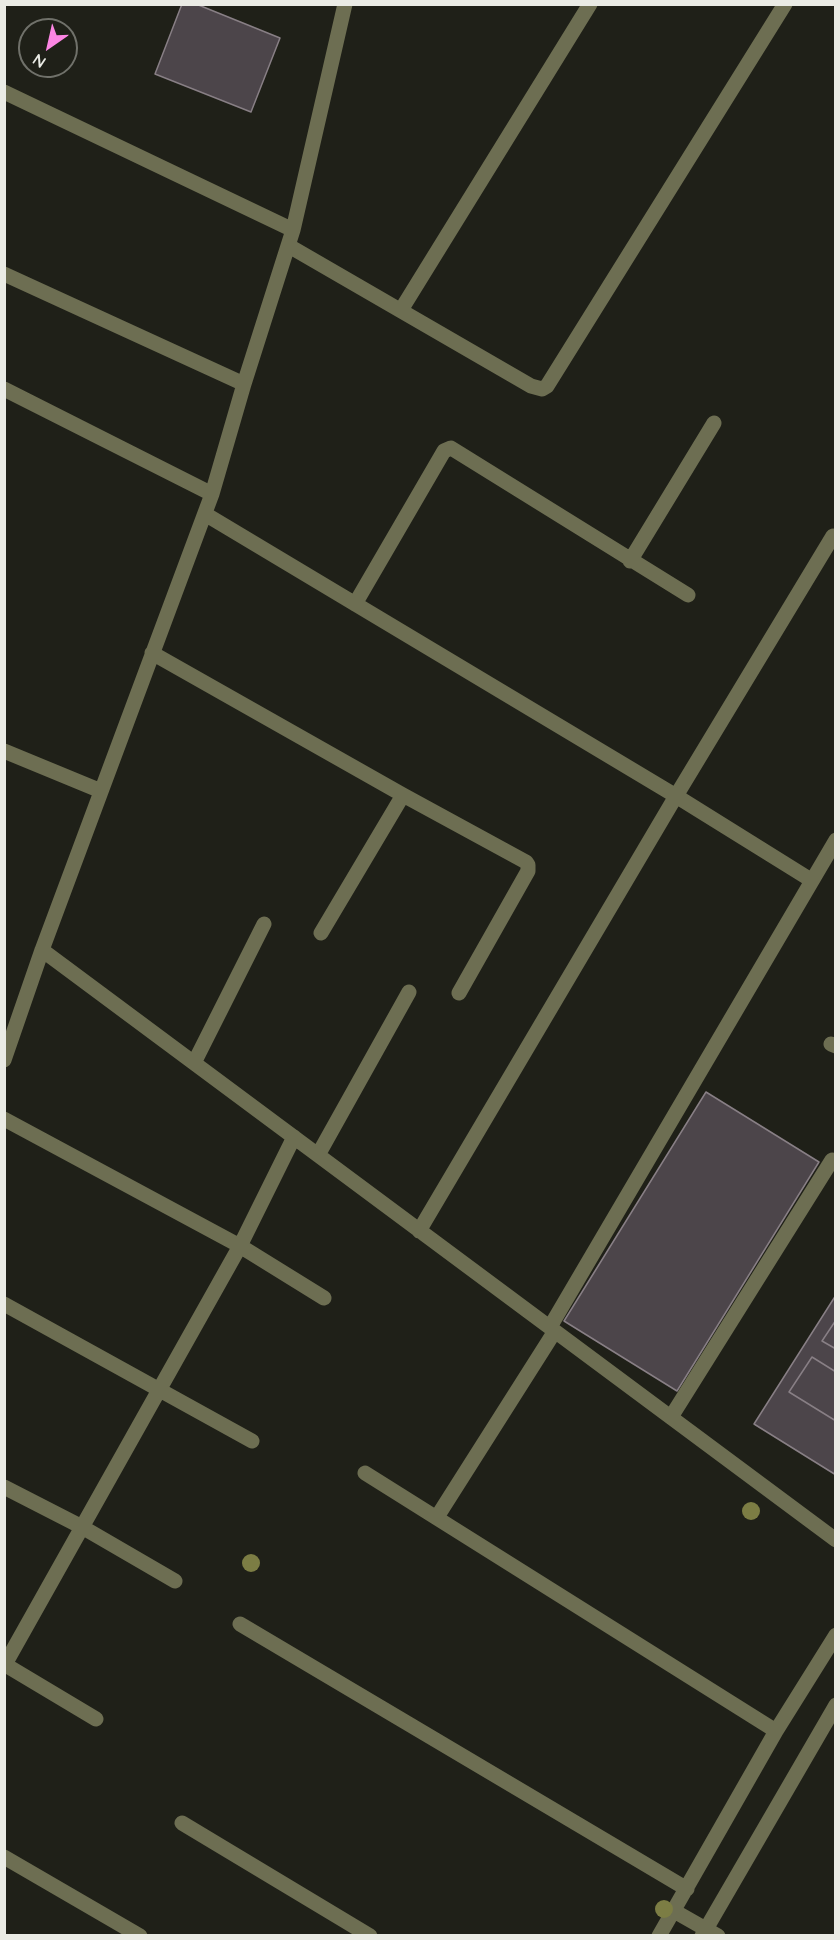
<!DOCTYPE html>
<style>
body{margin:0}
#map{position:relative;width:840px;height:1940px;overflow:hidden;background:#1f2018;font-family:Quicksand,sans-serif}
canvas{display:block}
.frame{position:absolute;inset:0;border:6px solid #eaebe5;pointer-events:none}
.north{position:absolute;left:18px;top:18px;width:60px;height:60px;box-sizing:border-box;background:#1f2018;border:2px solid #70716a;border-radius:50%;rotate:214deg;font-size:16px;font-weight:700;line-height:24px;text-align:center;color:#eaebe5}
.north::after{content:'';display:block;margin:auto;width:21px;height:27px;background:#fc86e3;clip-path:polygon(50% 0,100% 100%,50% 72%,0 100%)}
</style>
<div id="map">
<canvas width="840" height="1940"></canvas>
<div class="frame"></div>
<div class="north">N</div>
</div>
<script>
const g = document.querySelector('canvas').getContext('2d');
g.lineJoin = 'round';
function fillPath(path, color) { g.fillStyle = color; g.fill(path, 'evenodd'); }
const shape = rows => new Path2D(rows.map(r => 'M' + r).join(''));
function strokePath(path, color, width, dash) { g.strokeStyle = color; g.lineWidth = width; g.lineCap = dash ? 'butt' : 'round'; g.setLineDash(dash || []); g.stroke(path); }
const building = shape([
 [182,4,196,4,280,38,251,112,155,74,182,4],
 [706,1092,819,1162,677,1391,564,1321,706,1092],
 [836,1295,836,1320,822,1341,836,1349,836,1372,812,1357,789,1392,836,1421,836,1475,754,1424,836,1295],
 [836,1320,836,1349,822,1341,836,1320],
 [812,1357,836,1372,836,1421,789,1392,812,1357]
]);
const minor = shape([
 [4,92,293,230],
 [289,246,531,386,542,389,547,386,785,4],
 [4,274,244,384],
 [401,310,590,4],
 [4,389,212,494],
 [205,514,676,796,811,880],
 [630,561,714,423],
 [355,604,444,451,451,448,688,595],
 [152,653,403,795,526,862,528,865,528,871,459,993],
 [4,751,101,791],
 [321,933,403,795],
 [42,950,836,1540],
 [831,1044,836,1046],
 [4,1060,42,950,212,494,244,384,293,230,345,4],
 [194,1063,264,924],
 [4,1119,240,1246,324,1298],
 [318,1155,409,992],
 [419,1231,676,796,833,536],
 [4,1304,252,1441],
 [550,1327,836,840],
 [671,1417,832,1160],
 [365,1473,776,1731],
 [4,1487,82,1527,175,1581],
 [437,1517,555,1331],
 [240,1624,687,1889],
 [4,1664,96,1719],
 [4,1666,240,1246,294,1137],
 [182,1823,370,1936],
 [4,1857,140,1936],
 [674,1911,718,1936],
 [659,1936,776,1731,836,1635],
 [702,1936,836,1705]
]);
const trees = [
 [751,1511],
 [251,1563],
 [664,1909]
];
fillPath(building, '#4c454a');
strokePath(building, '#887f85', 1.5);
strokePath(minor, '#6d6e52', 15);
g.fillStyle = '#7c7d44';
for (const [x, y] of trees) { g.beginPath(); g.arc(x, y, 9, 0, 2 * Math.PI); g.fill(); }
</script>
